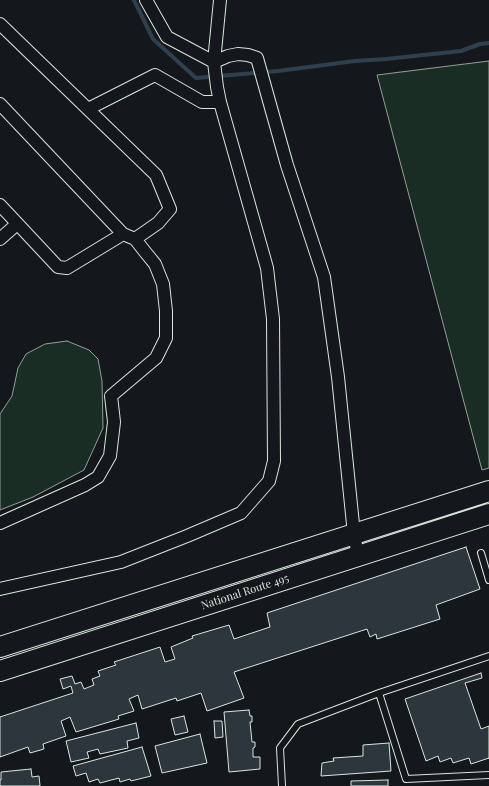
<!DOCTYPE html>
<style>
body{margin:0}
canvas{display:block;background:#14181c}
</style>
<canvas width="489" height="786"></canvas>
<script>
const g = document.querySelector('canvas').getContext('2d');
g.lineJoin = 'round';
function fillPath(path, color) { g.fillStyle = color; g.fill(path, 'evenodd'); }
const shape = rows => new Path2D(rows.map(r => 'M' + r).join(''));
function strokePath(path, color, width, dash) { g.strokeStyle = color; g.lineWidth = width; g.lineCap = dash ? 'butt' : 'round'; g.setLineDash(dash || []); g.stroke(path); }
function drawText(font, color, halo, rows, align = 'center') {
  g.font = font + ' "Playfair Display",serif'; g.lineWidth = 3; g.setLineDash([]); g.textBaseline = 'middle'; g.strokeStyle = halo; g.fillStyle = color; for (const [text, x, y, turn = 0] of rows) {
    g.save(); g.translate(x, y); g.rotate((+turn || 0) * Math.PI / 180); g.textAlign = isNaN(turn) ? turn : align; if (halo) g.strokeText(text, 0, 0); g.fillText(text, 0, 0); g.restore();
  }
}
const green = shape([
 [489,61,489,468,482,470,377,75,489,61],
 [67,341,89,350,98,359,102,381,103,428,84,470,33,497,0,510,0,414,12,396,18,368,26,354,45,344,67,341]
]);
const stream = shape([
 [134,0,153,39,196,78,278,71,355,61,386,59,461,51,480,44,489,43]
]);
const building = shape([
 [466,547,480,589,436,605,440,619,377,639,376,634,370,637,367,629,234,672,244,698,207,711,201,693,177,701,176,698,142,709,138,695,129,699,134,711,118,716,119,719,76,732,70,717,61,721,66,736,43,744,44,749,30,753,28,747,0,757,0,717,73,693,71,686,63,689,60,679,72,676,75,684,81,682,84,689,94,685,92,679,100,676,98,671,116,665,114,662,160,647,165,662,175,659,171,647,193,638,192,636,229,625,234,639,270,627,267,613,466,547],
 [481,673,482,678,465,683,481,729,489,726,489,759,489,758,471,764,469,758,453,763,451,758,440,762,438,756,426,761,405,699,481,673],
 [249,710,250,716,252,716,252,722,250,722,252,742,255,742,255,747,253,748,253,757,260,757,260,769,229,772,224,712,249,710],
 [184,716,188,732,175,735,171,719,184,716],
 [214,721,222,721,223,737,215,738,214,721],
 [136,723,139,738,127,741,128,748,100,754,98,749,87,752,89,758,71,762,66,741,136,723],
 [200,734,207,763,162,773,155,746,200,734],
 [389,743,391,771,321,776,322,763,334,761,333,758,363,756,363,745,389,743],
 [142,747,151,776,131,781,130,779,120,782,119,778,100,783,98,779,89,782,86,773,76,776,73,766,142,747],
 [31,769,32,777,39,776,40,786,0,786,0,780,1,780,1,772,31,769],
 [388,780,388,786,351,786,351,781,388,780]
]);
const service = shape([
 [481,553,489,580],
 [379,693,406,779,489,775],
 [282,786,280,748,298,724,379,693,489,656]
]);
const minor = shape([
 [146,0,167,37,214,62],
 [0,24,156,175,170,209,158,223,135,239],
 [214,62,228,56,238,54,248,55,257,58,287,165,324,277,338,377,354,534,358,556],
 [0,104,123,234,135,239,146,253,155,264,163,284,166,311,166,338,156,358,111,396,114,422,110,456,98,477,85,485,0,523],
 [88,109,155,75,202,102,220,102],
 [0,205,58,267,67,268,123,234],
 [0,239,17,224],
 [0,589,121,562,187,536,241,513,269,481,274,461,273,319,267,268,220,102,217,87,214,62,220,0]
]);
const trunk = shape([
 [0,647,489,491],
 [0,671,489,514]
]);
const streetNames = [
 ["National Route 495",245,592,-18]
];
fillPath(green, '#1a2d24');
strokePath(green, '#939e99', 1);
strokePath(stream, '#2f3f4d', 4);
fillPath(building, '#2c363c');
strokePath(building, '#d8e6dc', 1);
strokePath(service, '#d8e6dc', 8);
strokePath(minor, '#d8e6dc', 14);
strokePath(trunk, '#d8e6dc', 22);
strokePath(service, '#14181c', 6);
strokePath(minor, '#14181c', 12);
strokePath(trunk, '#14181c', 20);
drawText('11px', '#d8e6dc', '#14181c', streetNames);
</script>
